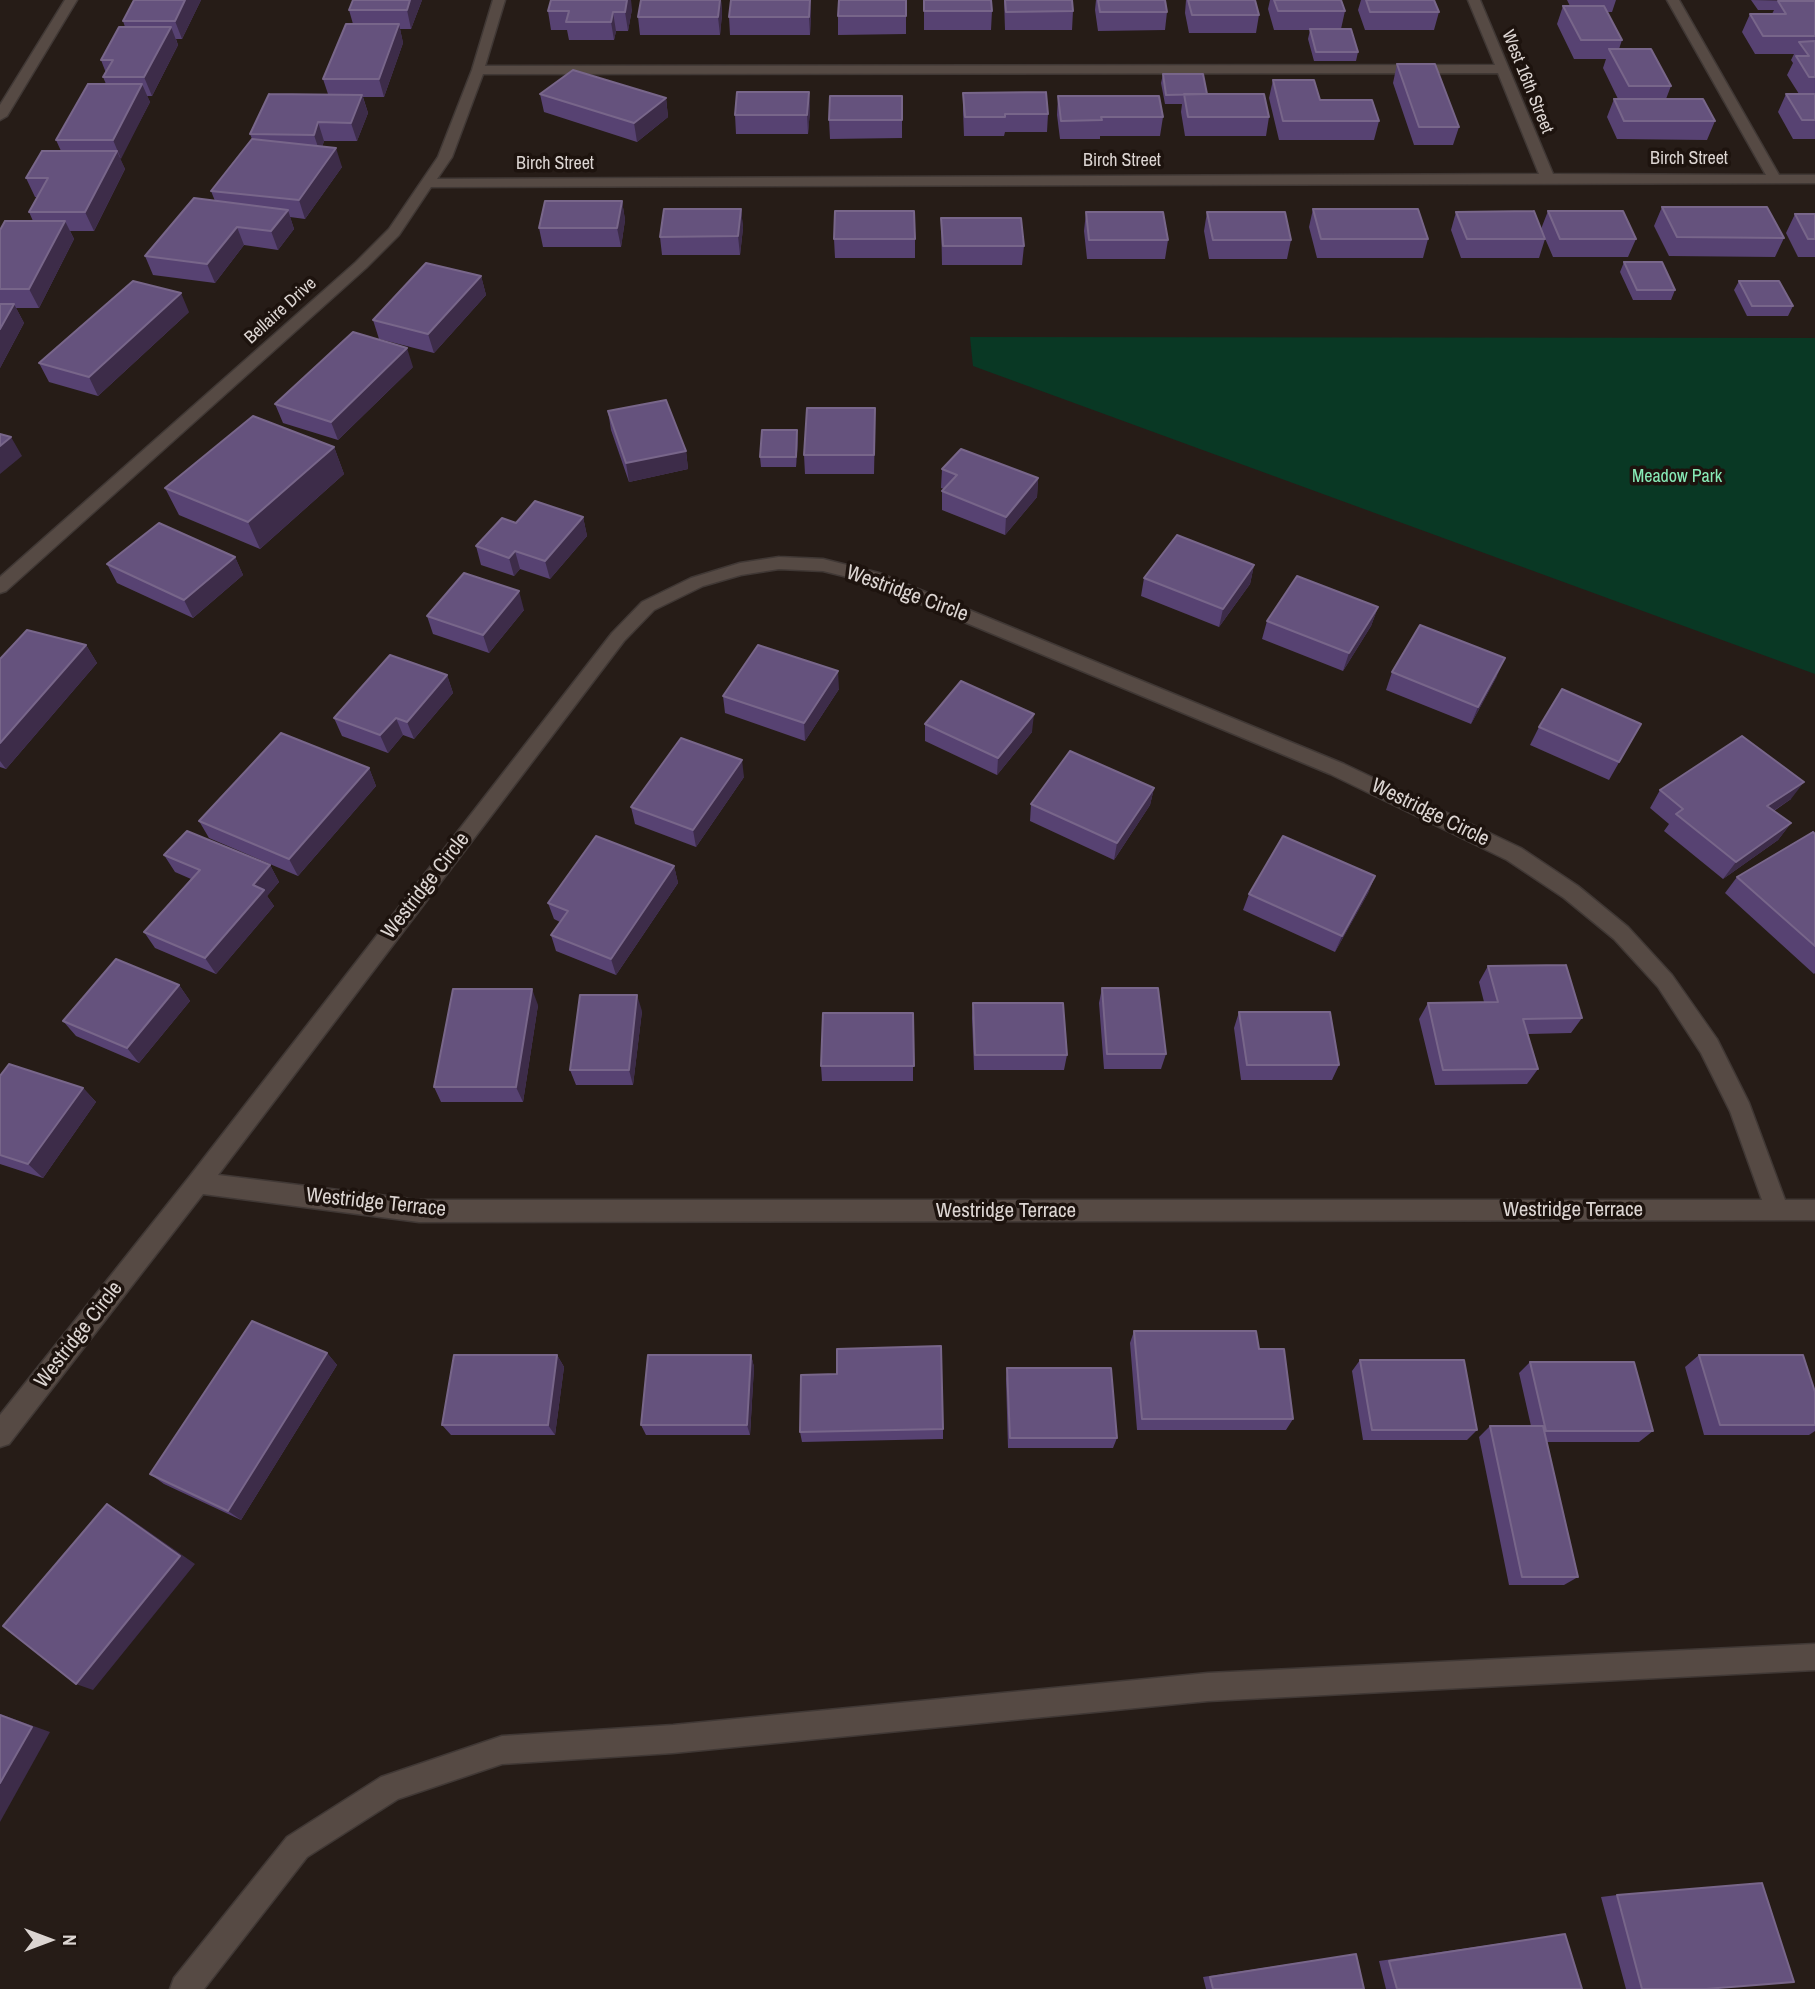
<!DOCTYPE html>
<style>
body{margin:0}
#map{position:relative;width:1815px;height:1989px;overflow:hidden;background:#261c17;font-family:"Archivo Narrow",sans-serif}
canvas{display:block}
.north{position:absolute;left:14px;top:1905px;width:70px;height:70px;-webkit-text-stroke:5px #1d130e;paint-order:stroke;rotate:90deg;font-size:19px;font-weight:700;line-height:28px;text-align:center;color:#dcd5d2}
.north::after{content:'';display:block;margin:auto;width:24px;height:32px;background:#dcd5d2;clip-path:polygon(50% 0,100% 100%,50% 72%,0 100%)}
</style>
<div id="map">
<canvas width="1815" height="1989"></canvas>
<div class="north">N</div>
</div>
<script>
const g = document.querySelector('canvas').getContext('2d');
g.lineJoin = 'round';
function fillPath(path, color) { g.fillStyle = color; g.fill(path, 'evenodd'); }
const shape = rows => new Path2D(rows.map(r => 'M' + r).join(''));
function strokePath(path, color, width, dash) { g.strokeStyle = color; g.lineWidth = width; g.lineCap = dash ? 'butt' : 'round'; g.setLineDash(dash || []); g.stroke(path); }
function drawText(font, color, halo, rows, align = 'center') {
  g.font = font + ' "Archivo Narrow",sans-serif'; g.lineWidth = 7; g.setLineDash([]); g.textBaseline = 'middle'; g.strokeStyle = halo; g.fillStyle = color; for (const [text, x, y, turn = 0] of rows) {
    g.save(); g.translate(x, y); g.rotate((+turn || 0) * Math.PI / 180); g.textAlign = isNaN(turn) ? turn : align; if (halo) g.strokeText(text, 0, 0); g.fillText(text, 0, 0); g.restore();
  }
}
const green = shape([
 [970,337,1815,338,1815,674,973,366]
]);
const minor = shape([
 [65,0,77,0,7,116,0,120,0,105,65,0],
 [493,0,505,0,485,66,1495,65,1468,0,1480,0,1553,174,1766,175,1667,0,1679,0,1779,175,1815,175,1815,183,431,187,399,235,366,268,6,591,0,593,0,577,356,262,389,229,438,157,472,70,493,0],
 [1498,73,1539,174,437,179,452,157,483,74,1498,73],
 [779,557,823,559,879,573,1344,764,1521,848,1578,886,1628,927,1672,975,1717,1039,1749,1103,1785,1200,1815,1200,1815,1220,419,1222,203,1194,9,1444,0,1447,0,1415,190,1176,612,633,642,602,691,578,740,563,779,557],
 [779,569,823,571,868,582,1330,774,1507,860,1564,898,1614,939,1658,987,1701,1053,1730,1111,1762,1200,419,1200,218,1175,624,641,654,610,703,586,741,575,779,569],
 [1815,1644,1815,1670,1208,1701,673,1753,502,1764,398,1799,307,1857,204,1989,170,1989,174,1978,287,1837,381,1777,502,1736,673,1725,1208,1673,1815,1644]
]);
const wall = shape([
 [134,0,201,0,182,39,176,39,178,45,152,96,147,96,150,102,120,159,125,169,94,231,70,231,74,239,39,308,16,308,24,323,0,368,0,230,33,221,29,212,38,197,35,197,26,178,61,151,56,140,106,84,103,77,106,73,101,60,125,27,123,21],
 [353,0,422,0,411,29,400,29,403,43,384,97,363,97,368,113,357,141,324,141,322,147,342,167,305,219,290,217,294,229,278,250,244,245,215,283,153,275,145,256,215,201,211,191,252,139,250,134,328,94,323,79,353,24,349,10],
 [641,0,721,0,722,14,720,35,640,35,638,17],
 [906,0,906,34,838,35,838,16],
 [924,0,992,11,991,30,924,30],
 [1004,0,1072,0,1073,11,1072,30,1005,30],
 [1096,0,1165,0,1167,12,1165,30,1098,31,1095,10],
 [1186,0,1255,0,1259,15,1256,33,1189,33,1185,13],
 [1270,0,1341,0,1345,11,1341,29,1358,52,1356,61,1314,61,1308,39,1310,30,1274,30,1268,9],
 [1361,0,1434,0,1439,12,1434,30,1365,30,1358,10],
 [1567,0,1616,0,1612,12,1607,12,1622,40,1619,49,1671,86,1666,99,1715,121,1707,140,1617,139,1607,117,1614,99,1618,99,1603,68,1606,59,1574,59,1557,24,1563,6,1570,6],
 [1751,0,1815,1,1815,139,1793,139,1778,112,1786,94,1799,94,1787,75,1793,63,1791,60,1794,54,1755,54,1742,32,1750,14,1772,14,1774,10,1758,10],
 [632,9,628,31,616,31,614,40,569,40,567,30,551,30,548,11],
 [811,14,810,35,730,35,729,17],
 [1397,64,1459,127,1453,145,1414,145,1393,83],
 [1163,74,1207,94,1269,117,1266,136,1185,136,1181,112,1182,104,1165,104,1161,83],
 [1273,80,1320,100,1379,121,1374,140,1279,140,1269,98],
 [809,92,810,110,808,134,736,134,735,115],
 [963,93,1048,114,1047,132,1005,132,1004,136,964,136,963,111],
 [540,94,666,98,668,117,637,142,544,112],
 [902,96,902,138,830,139,829,120],
 [1058,96,1163,117,1160,136,1100,136,1100,139,1060,139,1057,115],
 [622,201,625,220,621,247,543,247,539,228],
 [1662,207,1784,238,1775,257,1669,256,1654,226],
 [741,209,743,228,740,255,662,255,660,237],
 [1313,209,1428,239,1423,258,1317,258,1309,227],
 [1548,211,1636,239,1628,257,1553,257,1541,229],
 [1086,212,1168,240,1165,259,1087,259,1084,231],
 [1207,212,1291,240,1287,259,1209,259,1204,231],
 [1456,212,1545,239,1539,258,1461,258,1451,230],
 [1795,214,1815,214,1815,257,1798,257,1786,233],
 [941,218,1024,246,1022,265,942,265],
 [834,239,915,239,915,258,835,258],
 [1624,262,1675,290,1671,300,1633,300,1620,272],
 [481,276,486,295,434,353,379,339,373,320],
 [1739,281,1793,306,1788,316,1747,316,1734,290],
 [189,312,98,396,49,382,39,363],
 [413,367,338,440,283,423,275,404],
 [608,411,686,451,688,469,629,482,611,430],
 [875,427,874,474,805,474,804,455],
 [798,440,796,467,761,467,760,457],
 [334,447,344,474,260,549,179,515,165,488],
 [942,469,1038,478,1037,497,1005,535,942,510,942,491,944,489,941,488],
 [583,517,587,536,550,579,520,569,514,576,481,565,476,546,516,523],
 [235,557,243,575,193,618,117,583,107,564],
 [1254,565,1250,584,1219,627,1141,596,1144,578],
 [1378,607,1371,626,1343,671,1262,639,1267,621],
 [524,610,489,653,433,634,427,616],
 [86,645,97,663,6,769,0,767,0,659],
 [1392,672,1497,676,1471,724,1386,690],
 [447,675,453,693,414,739,403,735,388,753,342,736,334,718],
 [839,689,805,741,725,713,723,696],
 [925,724,1032,732,997,775,925,741],
 [1641,724,1609,780,1530,745,1539,727],
 [369,768,376,786,298,876,209,838,199,821],
 [744,777,696,847,635,824,631,807],
 [1154,788,1150,805,1114,860,1030,821,1031,804],
 [1660,790,1791,799,1774,811,1791,823,1778,840,1723,879,1664,831,1669,824,1650,808],
 [1815,834,1815,973,1814,974,1725,893,1737,877],
 [164,855,270,865,279,882,267,896,274,906,216,974,155,948,144,932,191,879,175,872],
 [674,866,678,883,616,975,556,951,551,935,560,922,554,919,548,903],
 [1375,876,1368,893,1335,952,1243,910,1249,894],
 [1488,966,1582,1018,1571,1033,1528,1034,1538,1069,1527,1084,1435,1085,1419,1019,1428,1003,1484,1002,1479,982],
 [179,985,190,1001,139,1063,76,1036,63,1021],
 [1102,988,1166,1054,1161,1069,1104,1069,1099,1003],
 [973,1003,1067,1055,1064,1070,974,1070,972,1018],
 [538,1005,523,1102,441,1102,434,1087],
 [642,1011,633,1085,576,1085,570,1070],
 [1239,1012,1339,1065,1332,1080,1241,1080,1234,1028],
 [913,1013,913,1081,822,1081,821,1066],
 [0,1076,83,1088,96,1102,43,1178,0,1164],
 [1134,1331,1259,1349,1293,1419,1286,1430,1137,1430,1130,1343],
 [327,1353,337,1365,241,1520,164,1484,150,1474],
 [557,1355,564,1367,555,1435,451,1435,442,1425],
 [751,1355,754,1367,750,1435,646,1435,641,1425],
 [1699,1355,1815,1392,1815,1431,1809,1435,1704,1435,1685,1367],
 [1360,1360,1477,1430,1467,1440,1363,1440,1352,1371],
 [1530,1362,1653,1431,1639,1442,1547,1442,1578,1577,1564,1585,1509,1585,1479,1437,1490,1426,1531,1426,1519,1373],
 [1007,1368,1117,1438,1113,1448,1008,1448,1006,1379],
 [837,1374,943,1429,943,1439,802,1442,800,1432],
 [1617,1895,1706,1989,1626,1989,1601,1897],
 [1565,1934,1582,1989,1386,1989,1379,1961,1551,1936],
 [1356,1954,1364,1989,1206,1989,1203,1977]
]);
const shadedWall = shape([
 [185,0,201,0,182,39,175,21],
 [410,0,422,0,411,29,407,10],
 [627,0,631,0,632,9,628,31,625,12],
 [720,0,721,0,722,14,720,35,718,17],
 [811,0,811,14,810,35,809,17],
 [613,12,616,31,614,40,611,22],
 [399,24,403,43,384,97,379,79],
 [171,27,178,45,152,96,144,77],
 [142,84,150,102,121,159,113,140],
 [809,92,810,110,808,134,807,115],
 [362,95,368,113,357,141,351,123],
 [666,98,668,117,637,142,634,123],
 [318,122,324,141,320,153,314,135],
 [336,148,342,167,305,219,299,200],
 [117,151,125,169,94,231,85,212],
 [622,201,625,220,621,247,617,228],
 [741,209,743,228,740,255,738,236],
 [288,210,294,229,278,250,271,231],
 [65,221,74,239,39,308,29,289],
 [237,227,244,245,215,283,207,264],
 [481,276,486,295,434,353,428,334],
 [181,293,189,312,98,396,89,377],
 [14,304,24,323,0,368,0,329],
 [407,348,413,367,338,440,331,422],
 [797,430,798,440,796,467,796,457],
 [11,437,22,456,0,474,0,446],
 [334,447,344,474,260,549,248,522],
 [686,451,688,469,629,482,626,463],
 [1038,478,1037,497,1005,535,1006,517],
 [583,517,587,536,550,579,545,561],
 [515,551,520,569,514,576,509,558],
 [235,557,243,575,193,618,184,600],
 [1254,565,1250,584,1219,627,1223,609],
 [519,591,524,610,489,653,483,635],
 [1378,607,1371,626,1343,671,1349,653],
 [86,645,97,663,6,769,0,761,0,743],
 [1505,658,1497,676,1471,724,1478,707],
 [838,671,839,689,805,741,804,723],
 [447,675,453,693,414,739,407,722],
 [1034,714,1032,732,997,775,998,758],
 [396,718,403,735,388,753,380,735],
 [742,760,744,777,696,847,693,830],
 [369,768,376,786,298,876,289,859],
 [1804,782,1791,799,1755,823,1767,806],
 [1154,788,1150,805,1114,860,1117,843],
 [1791,823,1778,840,1723,879,1736,862],
 [270,865,279,882,267,896,274,906,216,974,205,958,253,885],
 [674,866,678,883,616,975,611,959],
 [1375,876,1368,893,1335,952,1342,936],
 [179,985,190,1001,139,1063,127,1048],
 [532,989,538,1005,523,1102,516,1087],
 [637,995,642,1011,633,1085,629,1070],
 [83,1088,96,1102,43,1178,28,1164],
 [327,1353,337,1365,241,1520,228,1511],
 [557,1355,564,1367,555,1435,548,1425],
 [751,1355,754,1367,750,1435,747,1425],
 [107,1504,122,1513,195,1564,93,1690,76,1684],
 [0,1714,50,1732,0,1822]
]);
const building = shape([
 [134,0,185,0,175,21,123,21,134,0],
 [353,0,410,0,407,10,349,10,353,0],
 [551,0,627,0,625,12,613,12,611,22,566,22,569,11,548,11,551,0],
 [641,0,720,0,718,17,638,17,641,0],
 [731,0,810,0,809,17,729,17,731,0],
 [839,0,906,0,906,16,838,16,839,0],
 [924,0,991,0,992,11,924,11,924,0],
 [1005,0,1072,0,1073,11,1006,12,1005,0],
 [1098,0,1165,0,1167,12,1100,12,1098,0],
 [1188,0,1255,0,1259,15,1192,15,1188,0],
 [1274,0,1341,0,1345,11,1278,11,1274,0],
 [1366,0,1434,0,1439,12,1370,12,1366,0],
 [1778,1,1815,1,1815,36,1763,36,1750,14,1786,14,1778,1],
 [1563,6,1604,6,1622,40,1581,40,1563,6],
 [346,24,399,24,379,79,323,79,346,24],
 [119,27,171,27,144,77,103,77,113,60,101,60,119,27],
 [1310,29,1351,29,1358,52,1316,52,1310,29],
 [1815,41,1815,77,1809,77,1796,56,1809,56,1799,42,1815,41],
 [1609,49,1651,49,1671,86,1629,86,1609,49],
 [1397,64,1435,64,1459,127,1419,127,1397,64],
 [573,70,666,98,634,123,540,94,573,70],
 [1163,74,1203,74,1207,94,1166,95,1163,74],
 [1273,80,1314,80,1320,100,1372,100,1379,121,1283,121,1273,80],
 [88,84,142,84,113,140,56,140,88,84],
 [737,92,809,92,807,115,735,115,737,92],
 [1046,92,1048,114,1005,114,1005,117,965,117,963,93,1046,92],
 [269,94,362,95,351,123,318,122,314,135,250,134,269,94],
 [1184,94,1264,94,1269,117,1188,117,1184,94],
 [1786,94,1815,94,1815,120,1802,120,1786,94],
 [830,96,902,96,902,120,829,120,830,96],
 [1058,96,1159,96,1163,117,1101,117,1102,120,1061,121,1058,96],
 [1614,99,1703,99,1715,121,1624,121,1614,99],
 [252,139,336,148,299,200,211,191,252,139],
 [42,151,117,151,85,212,29,212,48,178,26,178,42,151],
 [194,198,288,210,271,231,237,227,207,264,145,256,194,198],
 [545,201,622,201,617,228,539,228,545,201],
 [1662,207,1767,207,1784,238,1677,237,1662,207],
 [664,209,741,209,738,236,660,237,664,209],
 [1313,209,1418,209,1428,239,1321,239,1313,209],
 [835,211,914,211,915,239,834,239,835,211],
 [1534,211,1545,239,1467,239,1456,212,1534,211],
 [1548,211,1623,211,1636,239,1560,239,1548,211],
 [1086,212,1163,212,1168,240,1089,240,1086,212],
 [1207,212,1285,212,1291,240,1213,240,1207,212],
 [1795,214,1815,214,1815,239,1808,239,1795,214],
 [941,218,1021,218,1024,246,943,246,941,218],
 [5,221,65,221,29,289,0,289,0,230,5,221],
 [1624,262,1662,262,1675,290,1637,290,1624,262],
 [426,263,481,276,428,334,373,320,426,263],
 [133,281,181,293,89,377,39,363,133,281],
 [1739,281,1779,281,1793,306,1752,306,1739,281],
 [0,304,14,304,0,329,0,304],
 [353,332,407,348,331,422,275,404,353,332],
 [666,400,686,451,626,463,608,411,666,400],
 [807,408,875,408,874,455,804,455,807,408],
 [253,416,334,447,248,522,165,488,253,416],
 [762,430,797,430,796,457,760,457,762,430],
 [0,434,11,437,0,446,0,434],
 [961,449,1038,478,1006,517,942,491,957,475,942,469,961,449],
 [535,501,583,517,545,561,515,551,509,558,476,546,502,518,516,523,535,501],
 [159,523,235,557,184,600,107,564,159,523],
 [1177,535,1254,565,1223,609,1144,578,1177,535],
 [464,573,519,591,483,635,427,616,464,573],
 [1297,576,1378,607,1349,653,1267,621,1297,576],
 [1420,625,1505,658,1478,707,1392,672,1420,625],
 [27,630,86,645,0,743,0,659,27,630],
 [758,645,838,671,804,723,723,696,758,645],
 [390,655,447,675,407,722,396,718,380,735,334,718,390,655],
 [961,681,1034,714,998,758,925,724,961,681],
 [1562,689,1641,724,1619,762,1539,727,1562,689],
 [281,733,369,768,289,859,199,821,281,733],
 [1742,736,1804,782,1767,806,1791,823,1736,862,1676,814,1683,809,1660,790,1742,736],
 [681,738,742,760,693,830,631,807,681,738],
 [1070,751,1154,788,1117,843,1031,804,1070,751],
 [187,831,270,865,253,885,264,890,205,958,144,932,200,870,164,855,187,831],
 [1813,832,1815,834,1815,946,1737,877,1813,832],
 [596,836,674,866,611,959,551,935,568,911,548,903,596,836],
 [1283,836,1375,876,1342,936,1249,894,1283,836],
 [116,959,179,985,127,1048,63,1021,116,959],
 [1566,965,1582,1018,1523,1019,1538,1069,1443,1070,1428,1003,1498,1002,1488,966,1566,965],
 [1102,988,1158,988,1166,1054,1107,1054,1102,988],
 [453,989,532,989,516,1087,434,1087,453,989],
 [580,995,637,995,629,1070,570,1070,580,995],
 [973,1003,1063,1003,1067,1055,975,1055,973,1003],
 [1239,1012,1330,1012,1339,1065,1247,1065,1239,1012],
 [823,1013,913,1013,914,1066,821,1066,823,1013],
 [9,1064,83,1088,28,1164,0,1155,0,1076,9,1064],
 [252,1321,327,1353,228,1511,150,1474,252,1321],
 [1134,1331,1256,1331,1259,1349,1284,1349,1293,1419,1142,1419,1134,1331],
 [941,1346,943,1429,800,1432,801,1375,837,1374,837,1349,941,1346],
 [454,1355,557,1355,548,1425,442,1425,454,1355],
 [648,1355,751,1355,747,1425,641,1425,648,1355],
 [1699,1355,1803,1355,1815,1392,1815,1425,1720,1425,1699,1355],
 [1360,1360,1464,1360,1477,1430,1372,1430,1360,1360],
 [1530,1362,1634,1362,1653,1431,1546,1431,1530,1362],
 [1007,1368,1111,1368,1117,1438,1010,1438,1007,1368],
 [1490,1426,1543,1426,1578,1577,1522,1577,1490,1426],
 [107,1504,180,1556,76,1684,3,1626,107,1504],
 [0,1715,32,1727,0,1783,0,1715],
 [1762,1883,1794,1982,1706,1989,1642,1989,1617,1895,1762,1883],
 [1565,1934,1582,1989,1397,1989,1389,1961,1565,1934],
 [1356,1954,1364,1989,1213,1989,1210,1977,1356,1954]
]);
const farStreetnames = [
 ["West 16th Street",1527,82,68],
 ["Birch Street",1689,159],
 ["Birch Street",1122,161],
 ["Birch Street",555,164],
 ["Bellaire Drive",281,311,-42]
];
const farParknames = [
 ["Meadow Park",1677,477]
];
const streetNames = [
 ["Westridge Circle",907,594,20],
 ["Westridge Circle",1430,813,26],
 ["Westridge Circle",426,886,-52],
 ["Westridge Terrace",376,1203,6],
 ["Westridge Terrace",1573,1210],
 ["Westridge Terrace",1006,1211],
 ["Westridge Circle",79,1335,-52]
];
fillPath(green, '#093824');
strokePath(minor, '#403835', 3);
fillPath(minor, '#564a44');
fillPath(wall, '#574272');
fillPath(shadedWall, '#3d2c49');
fillPath(building, '#65527d');
strokePath(building, '#78668a', 2);
drawText('18px', '#dcd5d2', '#1d130e', farStreetnames);
drawText('18px', '#88ebb7', '#1d130e', farParknames);
drawText('21px', '#dcd5d2', '#1d130e', streetNames);
</script>
